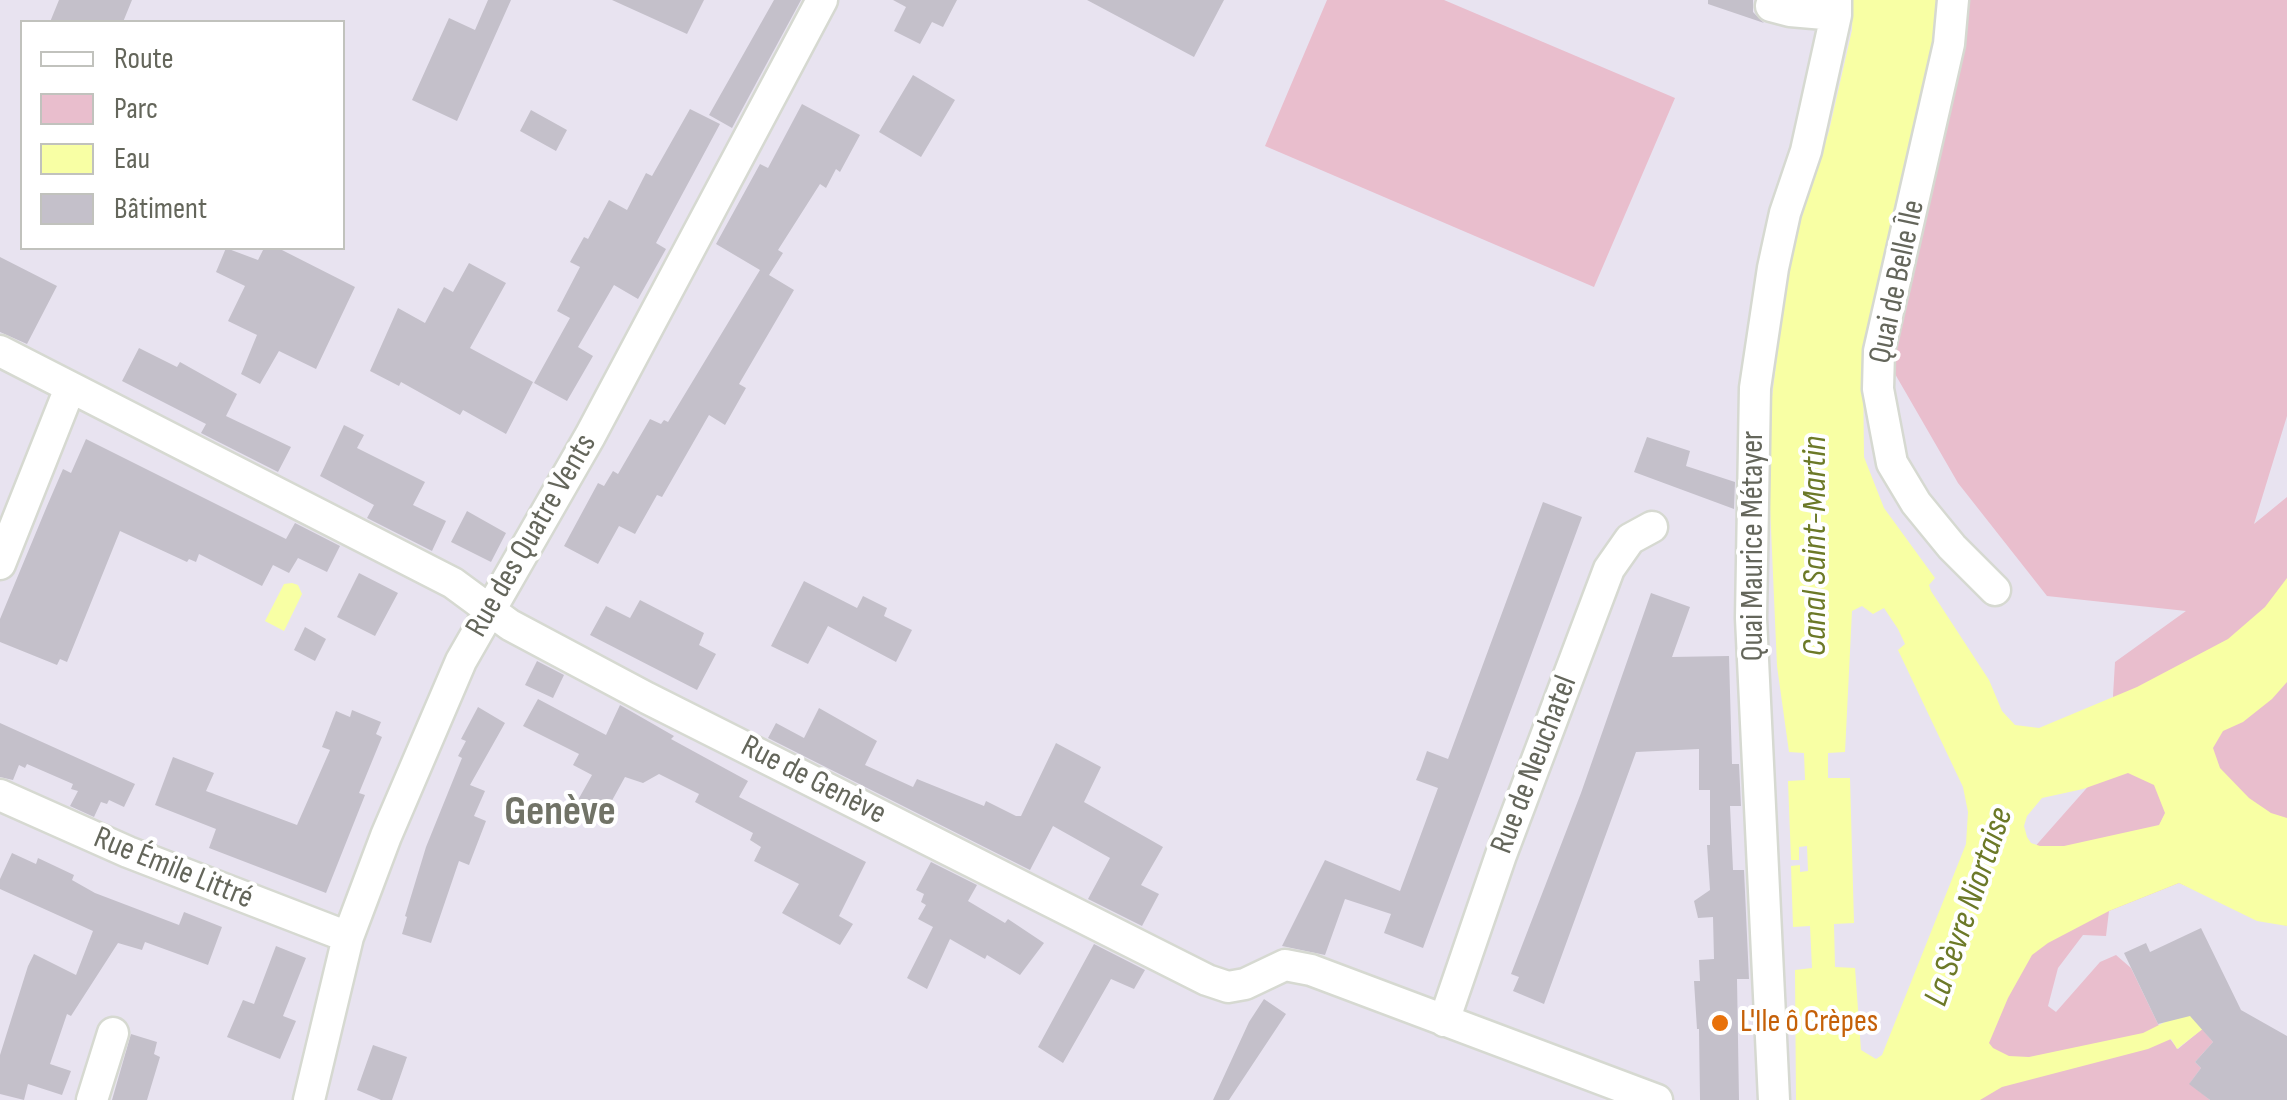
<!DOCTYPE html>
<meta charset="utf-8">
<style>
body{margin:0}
#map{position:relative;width:2287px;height:1100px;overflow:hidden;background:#e8e3f0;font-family:"Sofia Sans Condensed",sans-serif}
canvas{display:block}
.legend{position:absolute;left:20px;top:20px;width:325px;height:230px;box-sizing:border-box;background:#fff;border:2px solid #c1c2bd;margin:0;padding:12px 18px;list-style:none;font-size:30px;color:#64665b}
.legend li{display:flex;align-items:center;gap:20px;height:50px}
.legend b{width:50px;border:2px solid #c1c2bd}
</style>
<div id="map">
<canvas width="2287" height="1100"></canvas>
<ul class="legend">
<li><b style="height:12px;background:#fff"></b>Route</li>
<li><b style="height:28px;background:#e9becd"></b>Parc</li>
<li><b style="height:28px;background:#f8ffa4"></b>Eau</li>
<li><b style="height:28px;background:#c4c0ca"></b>Bâtiment</li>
</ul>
</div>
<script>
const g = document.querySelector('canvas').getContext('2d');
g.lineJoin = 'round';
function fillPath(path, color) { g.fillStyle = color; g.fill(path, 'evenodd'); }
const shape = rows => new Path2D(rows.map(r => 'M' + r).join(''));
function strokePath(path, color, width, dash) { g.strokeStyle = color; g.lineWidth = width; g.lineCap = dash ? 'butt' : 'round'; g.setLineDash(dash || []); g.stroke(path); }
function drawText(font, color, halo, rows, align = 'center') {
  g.font = font + ' "Sofia Sans Condensed",sans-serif'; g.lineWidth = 8; g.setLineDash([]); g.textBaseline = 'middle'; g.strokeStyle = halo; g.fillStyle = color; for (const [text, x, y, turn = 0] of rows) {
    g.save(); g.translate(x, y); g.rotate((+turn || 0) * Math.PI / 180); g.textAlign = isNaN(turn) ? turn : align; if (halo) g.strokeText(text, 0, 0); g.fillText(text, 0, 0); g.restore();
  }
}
const green = shape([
 [1327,0,1444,0,1675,98,1594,287,1265,146],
 [1963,0,2287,0,2287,416,2254,524,2287,497,2287,926,2258,917,2179,883,2109,911,2106,936,2083,935,2058,968,2048,1006,2056,1012,2100,962,2116,955,2131,968,2158,1024,2178,1049,2202,1029,2213,1042,2195,1062,2201,1068,2190,1083,2210,1100,1935,1100,2024,859,2123,747,2113,696,2115,662,2186,611,2047,596,1958,483,1891,367]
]);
const water = shape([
 [1853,0,1936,0,1937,15,1919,127,1887,249,1863,369,1864,457,1884,508,1935,578,1929,585,1931,591,1989,680,2002,711,2015,725,2039,728,2137,687,2228,639,2265,607,2287,578,2287,682,2272,699,2243,722,2223,731,2213,748,2220,768,2249,798,2271,813,2287,818,2287,926,2257,921,2179,883,2109,911,2048,943,2032,955,2008,998,1989,1043,1993,1048,2009,1056,2029,1057,2143,1033,2201,1004,2213,1021,2177,1049,2171,1039,2148,1049,2002,1087,1980,1100,1796,1100,1795,970,1812,968,1810,926,1793,927,1791,866,1800,865,1800,872,1808,871,1807,846,1799,847,1799,860,1791,860,1788,781,1805,780,1804,753,1789,752,1777,666,1767,437,1790,254,1829,131,1852,30],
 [1862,606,1873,614,1884,608,1898,629,1905,644,1898,650,1963,787,1968,812,1966,844,1882,1055,1876,1059,1861,1050,1855,968,1835,967,1834,924,1854,923,1850,778,1828,778,1828,753,1845,752,1852,611],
 [2128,773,2154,785,2165,813,2159,825,2064,846,2040,846,2031,843,2027,837,2024,826,2027,816,2042,798,2083,789],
 [292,583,298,585,302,594,284,631,265,621,284,584]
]);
const building = shape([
 [59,0,132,0,123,22,50,22],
 [488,0,511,0,457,121,412,100,449,18,475,30],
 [612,0,704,0,687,34],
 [774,0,801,0,732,128,709,115],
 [893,0,957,0,943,27,932,22,920,44,894,31,906,7],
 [1087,0,1224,0,1194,57],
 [1708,0,1753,0,1753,12,1764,23,1708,4],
 [913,75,955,100,921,157,879,132],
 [802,104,860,135,840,172,836,169,826,188,820,184,778,250,783,253,769,275,794,290,739,384,746,388,725,425,709,415,662,497,657,495,635,534,619,526,598,564,564,546,598,483,604,486,613,471,618,474,650,419,661,424,664,420,668,422,760,270,716,244,760,164,768,168],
 [690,109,720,124,656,243,666,249,638,299,614,285,578,347,593,356,567,401,534,383,570,318,557,311,580,267,570,262,584,237,588,239,609,200,627,210,646,173,652,176],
 [531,110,567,130,556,151,520,131],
 [226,248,258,260,264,248,278,248,355,287,316,369,279,351,260,384,241,374,257,335,228,321,245,286,216,272],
 [0,257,57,286,27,344,0,332],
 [469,263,506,283,470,348,533,382,506,434,463,410,460,415,401,382,399,386,370,371,398,308,425,323,444,287,453,292],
 [139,348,177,367,180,362,237,394,226,416,291,447,278,472,201,433,206,424,122,381],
 [344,425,364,435,357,448,425,482,413,505,446,521,432,551,367,518,374,505,320,476],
 [1647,437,1690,451,1686,466,1735,482,1734,509,1634,472],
 [86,439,286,539,295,523,340,546,327,572,298,558,289,573,273,565,262,586,199,554,196,562,189,559,187,562,120,531,67,662,60,659,57,665,0,642,0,619,47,506,63,469,71,473],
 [1543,502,1582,517,1423,948,1384,933,1391,914,1345,899,1325,955,1282,946,1325,860,1400,891,1438,788,1416,780,1421,768,1427,751,1448,759],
 [467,511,506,533,491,562,451,542],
 [359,573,398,593,375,636,337,617],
 [804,581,857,608,863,596,887,608,884,616,912,630,896,662,828,626,808,664,771,646],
 [1651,593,1690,607,1672,657,1729,656,1732,764,1739,764,1741,806,1730,806,1733,870,1744,870,1749,979,1737,979,1739,1100,1700,1100,1699,1029,1697,1029,1694,981,1700,981,1699,960,1714,959,1713,917,1698,918,1694,901,1710,890,1707,845,1710,845,1710,790,1699,790,1699,749,1636,752,1544,1004,1513,991,1519,977,1511,974,1581,793],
 [640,600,704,633,699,645,716,654,697,690,590,635,606,606,630,618],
 [305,627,326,639,315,661,294,650],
 [537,661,564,675,553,698,525,685],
 [538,699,606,735,620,705,674,736,671,739,748,781,739,797,866,862,839,916,853,924,840,945,782,913,799,884,754,861,761,847,750,840,753,833,695,802,699,794,659,774,643,783,625,777,604,815,578,800,592,775,573,765,579,754,523,726],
 [478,707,505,723,470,785,485,791,474,816,486,821,469,865,459,861,431,943,402,934,407,917,405,916,426,847,462,758,458,756,466,741,461,739],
 [819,708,877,741,865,765,913,787,917,779,984,806,986,801,1016,816,1021,816,1056,743,1101,767,1084,802,1163,847,1141,885,1159,894,1142,926,1088,899,1110,858,1053,826,1030,870,768,738,776,723,804,738],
 [352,710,381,722,376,734,382,737,359,793,365,795,326,893,209,848,216,829,155,805,173,757,214,773,206,791,297,825,330,750,322,747,336,711,350,717],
 [0,723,135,784,124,807,109,800,107,804,101,802,94,817,70,806,78,791,71,789,73,784,27,764,25,768,19,765,13,780,0,777],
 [12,853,36,864,38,858,74,875,72,880,95,893,179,925,184,912,222,927,208,965,145,942,142,950,118,943,71,1016,67,1014,50,1064,71,1071,62,1095,28,1084,24,1100,0,1094,0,1055,28,966,34,954,76,975,93,931,0,889,0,879],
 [931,862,977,885,968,901,1005,923,1008,919,1044,943,1020,975,987,955,985,959,950,939,927,989,907,978,933,927,918,919,926,905,921,902,924,894,916,890],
 [2201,928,2241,1010,2287,1036,2287,1100,2210,1100,2189,1084,2201,1068,2195,1062,2213,1042,2190,1016,2158,1024,2124,953,2146,943,2150,952],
 [1094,944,1145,970,1134,989,1111,979,1063,1063,1038,1047],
 [276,946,306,958,283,1016,296,1021,280,1059,227,1037,243,1000,254,1004],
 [1264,999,1286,1014,1229,1100,1213,1100,1249,1022],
 [131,1034,157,1042,154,1054,160,1057,147,1100,112,1100],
 [373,1045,407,1057,392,1100,381,1100,357,1090]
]);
const street = shape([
 [1953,0,1949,44,1879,351,1878,389,1892,463,1916,503,1952,547,1995,590],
 [1771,6,1790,11,1836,15],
 [0,351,453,583,510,625,647,698,1207,980,1228,987,1245,984,1285,965,1311,970,1657,1100],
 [0,564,70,388],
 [0,795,128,852,348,937],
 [1444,1021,1501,855,1609,569,1630,539,1652,527],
 [92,1100,113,1033],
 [309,1100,348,937,386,836,461,661,590,436,822,0],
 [1774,1100,1751,618,1755,388,1773,268,1785,213,1806,151,1836,15,1836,0]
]);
const markers = [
 [1720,1023,10,"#e8710a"]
];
const streetNames = [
 ["Quai de Belle Île",1898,282,-78],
 ["Rue des Quatre Vents",532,536,-60],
 ["Quai Maurice Métayer",1754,546,-90],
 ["Rue de Neuchatel",1535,765,-69],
 ["Rue de Genève",813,781,27],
 ["Rue Émile Littré",173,869,22]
];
const foodNames = [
 ["L'Ile ô Crèpes",1740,1023]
];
const waterNames = [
 ["Canal Saint-Martin",1816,546,-90],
 ["La Sèvre Niortaise",1970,907,-71]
];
const districtNames = [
 ["Genève",560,813]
];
fillPath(green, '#e9becd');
fillPath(water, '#f8ffa4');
fillPath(building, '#c4c0ca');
strokePath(street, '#d6d9d1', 35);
strokePath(street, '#fff', 30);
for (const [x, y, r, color] of markers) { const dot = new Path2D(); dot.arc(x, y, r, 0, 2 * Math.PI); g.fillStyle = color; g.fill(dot); strokePath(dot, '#fff', 4); }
drawText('32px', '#64665b', '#fff', streetNames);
drawText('32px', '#c56008', '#fff', foodNames, 'left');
drawText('italic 35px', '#6c7928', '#fff', waterNames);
drawText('bold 42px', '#717367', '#fff', districtNames);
</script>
